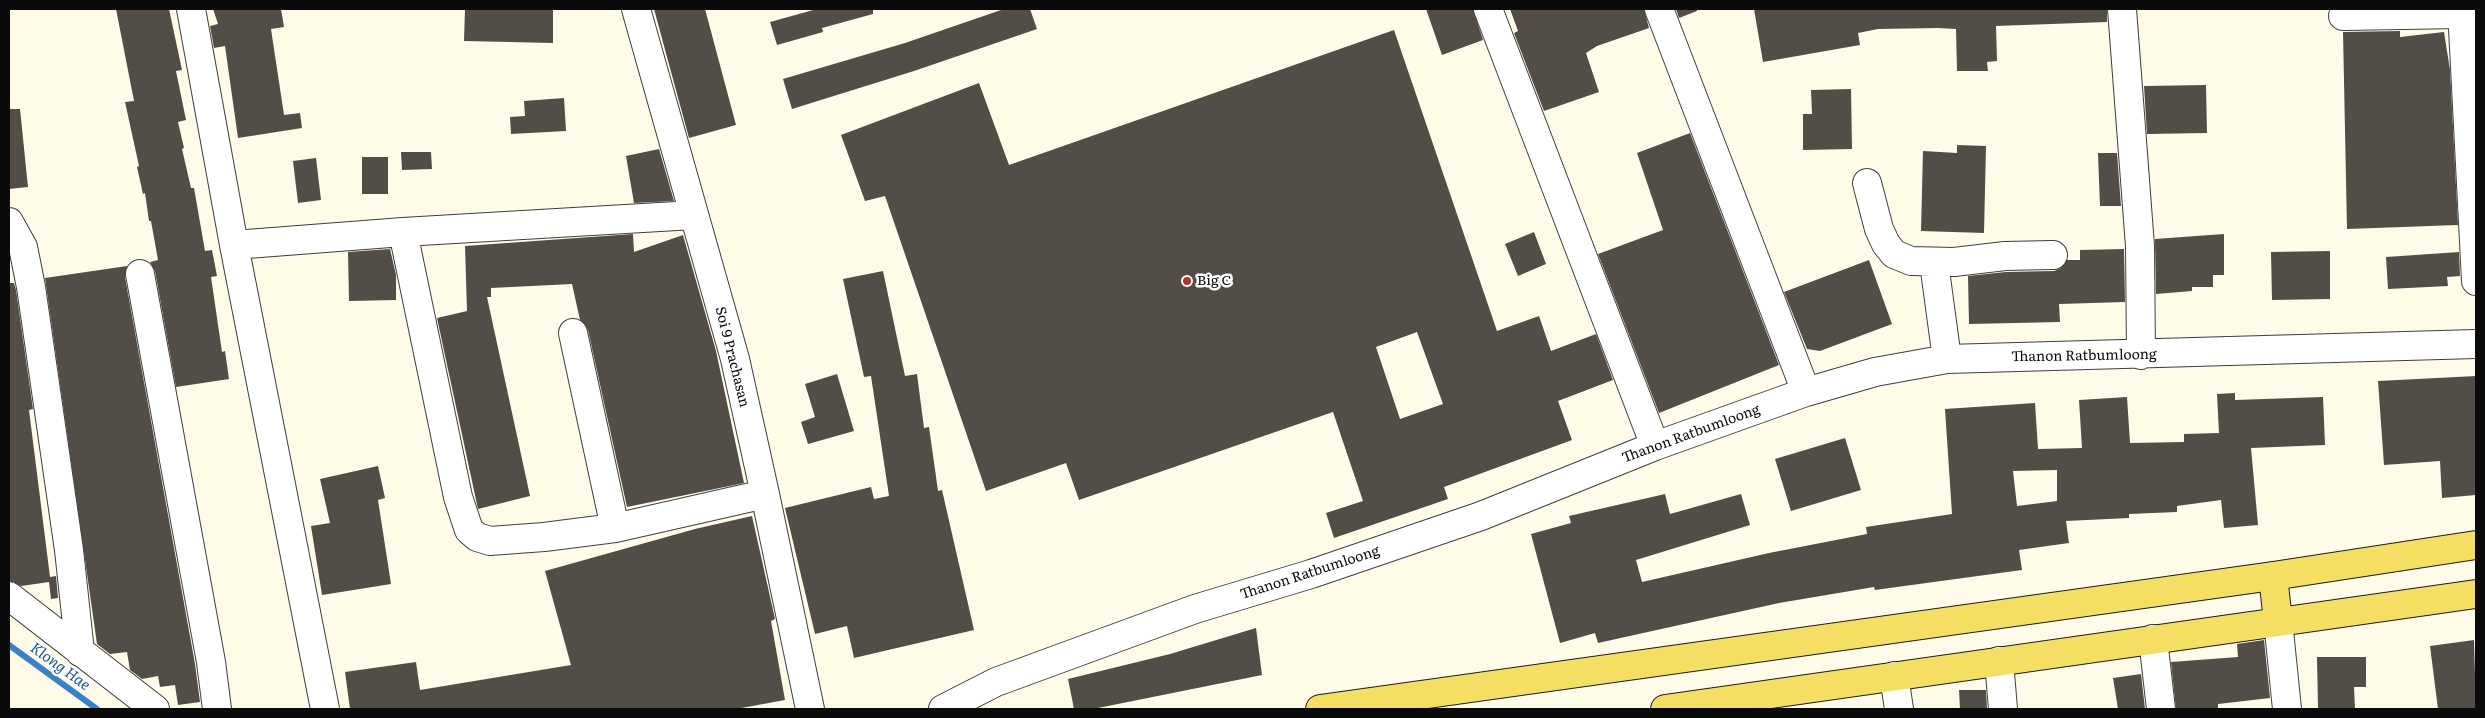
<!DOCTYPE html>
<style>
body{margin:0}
#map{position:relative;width:2485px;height:718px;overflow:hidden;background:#fefce9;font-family:Literata,serif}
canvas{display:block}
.frame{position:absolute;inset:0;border:10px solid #0b0b0b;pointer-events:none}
</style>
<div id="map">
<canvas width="2485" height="718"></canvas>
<div class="frame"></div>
</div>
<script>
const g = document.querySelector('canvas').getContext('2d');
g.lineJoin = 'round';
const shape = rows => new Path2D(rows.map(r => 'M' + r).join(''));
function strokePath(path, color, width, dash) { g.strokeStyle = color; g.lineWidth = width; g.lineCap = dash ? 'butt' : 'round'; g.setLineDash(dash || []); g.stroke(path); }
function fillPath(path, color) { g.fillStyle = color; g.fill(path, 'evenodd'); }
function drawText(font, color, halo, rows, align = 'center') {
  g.font = font + ' Literata,serif'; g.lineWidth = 5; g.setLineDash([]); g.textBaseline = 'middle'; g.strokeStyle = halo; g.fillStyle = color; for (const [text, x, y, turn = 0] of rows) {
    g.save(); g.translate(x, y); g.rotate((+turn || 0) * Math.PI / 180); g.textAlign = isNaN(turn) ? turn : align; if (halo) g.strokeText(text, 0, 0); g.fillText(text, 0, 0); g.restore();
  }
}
const stream = shape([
 [9,645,97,709]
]);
const building = shape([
 [116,9,169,9,182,70,176,71,186,120,178,122,184,148,182,149,191,188,194,188,205,251,212,250,217,276,211,277,222,352,225,351,229,379,176,387,155,271,150,262,158,260,151,221,149,221,145,193,143,194,137,167,139,166,125,102,134,101],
 [213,9,281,9,284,27,271,29,284,115,300,113,302,128,238,138,225,46,214,48,210,26,218,24],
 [465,9,553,9,553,43,464,41],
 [654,9,705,9,736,125,689,138],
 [817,9,873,9,873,14,822,28,823,32,777,45,770,22],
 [1004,9,1030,9,1037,29,914,71,792,109,783,79,905,43],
 [1426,9,1473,9,1483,40,1442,55],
 [1510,9,1644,9,1649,28,1597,46,1586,53,1599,92,1544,111,1514,33,1518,31],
 [1676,9,1697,9,1697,11,1679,18],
 [1754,9,2107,9,2107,22,1996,26,1997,61,1987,62,1988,71,1957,71,1956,29,1938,28,1878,29,1858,33,1860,45,1763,62],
 [1394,30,1497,331,1539,316,1551,351,1596,334,1613,380,1558,401,1572,440,1444,487,1448,499,1334,538,1326,513,1363,501,1333,412,1079,500,1066,463,986,491,885,196,865,201,841,135,979,83,1009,165],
 [1417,332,1443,404,1400,419,1376,347],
 [2400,31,2400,37,2444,32,2450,70,2458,225,2347,229,2343,32],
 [2206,85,2207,133,2147,134,2144,86],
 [1851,89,1852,149,1803,150,1803,114,1812,114,1811,90],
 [564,98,566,131,511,134,510,117,525,116,524,101],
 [9,109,20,109,28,187,9,189],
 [1690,133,1779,365,1659,413,1598,254,1663,230,1637,153],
 [1957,145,1986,146,1984,233,1921,231,1923,151,1957,153],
 [659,149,674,201,634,203,626,156],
 [401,152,431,152,432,169,402,170],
 [2098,153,2117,153,2121,206,2100,206],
 [362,157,388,157,388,194,362,194],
 [316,158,321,200,298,203,293,161],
 [1534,232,1546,264,1518,276,1505,244],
 [633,234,634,252,683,235,716,351,744,483,627,507,588,330,580,320,572,284,491,288,491,297,487,297,530,496,478,509,437,318,467,311,465,246],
 [2224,234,2224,275,2213,275,2213,287,2192,287,2192,291,2156,294,2155,239],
 [390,249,396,275,396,300,349,301,348,252],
 [2124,249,2125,302,2059,304,2060,322,1969,324,1968,276,2006,272,2054,271,2061,268,2067,260,2080,260,2080,250],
 [2330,251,2330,299,2272,300,2271,252],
 [2459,252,2460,276,2447,277,2448,286,2388,289,2386,257],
 [1869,260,1892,324,1820,351,1807,349,1784,292],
 [127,266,125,277,195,664,200,702,178,705,175,685,160,687,158,676,142,679,130,670,127,652,110,654,97,644,45,278],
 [883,271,905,376,917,374,924,428,929,427,938,491,942,490,974,630,854,658,847,626,815,634,785,508,871,487,874,499,889,496,871,376,864,377,843,279],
 [9,283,14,283,16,290,33,409,29,410,50,577,56,576,58,598,51,599,49,582,21,586,9,581],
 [837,374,854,431,808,444,801,422,815,417,805,384],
 [2476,376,2476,495,2442,498,2440,461,2384,465,2378,381],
 [2235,393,2235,400,2323,397,2325,445,2251,448,2258,525,2224,528,2221,500,2177,506,2177,512,2129,514,2129,518,2066,521,2069,543,2019,550,2022,570,1875,590,1874,587,1779,603,1598,643,1595,633,1560,643,1531,534,1571,523,1569,516,1665,494,1670,514,1741,494,1750,525,1636,560,1642,582,1769,553,1867,534,1866,527,1952,514,1945,409,2035,403,2038,449,2082,448,2079,400,2127,397,2130,443,2184,442,2184,434,2219,433,2217,394],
 [2057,470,2057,501,2017,506,2013,471],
 [1845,438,1861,490,1791,511,1775,459],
 [378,466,385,498,378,500,391,584,322,595,311,526,330,523,320,479],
 [752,516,775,619,771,621,785,700,736,709,350,709,345,672,416,662,420,690,571,665,545,571,695,529],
 [1256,628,1262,675,1093,709,1074,709,1068,679,1170,654],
 [2264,640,2270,698,2218,704,2218,709,2176,709,2171,662,2238,657,2237,644],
 [2474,640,2476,709,2438,709,2430,646],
 [2317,657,2366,657,2366,687,2354,687,2355,709,2318,709],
 [2141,674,2145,709,2118,709,2113,678],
 [1959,690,1986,690,1987,709,1960,709]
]);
const minor = shape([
 [191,9,234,245,325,709],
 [636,9,735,359,765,494,810,709],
 [1488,9,1655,446],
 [1659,9,1806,392],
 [2122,9,2140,246,2141,355],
 [2462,9,2476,281],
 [2343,16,2462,14],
 [1867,183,1879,229,1886,244,1894,254,1911,261,1954,262,2005,256,2053,255],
 [9,222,23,247,31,287,69,550,80,652],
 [403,232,458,497,469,530,477,537,490,541,544,537,615,528,765,494],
 [234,245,403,232,694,215],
 [1934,263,1947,359],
 [140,274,211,662,217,709],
 [573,333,615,528],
 [9,596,155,709],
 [2278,621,2287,709],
 [2153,639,2161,709],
 [1999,661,2003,709],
 [1894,676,1899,709],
 [943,709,996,682,1195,609,1311,574,1481,516,1655,446,1806,392,1875,372,1947,359,2476,344]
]);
const major = shape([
 [2273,576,2278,621],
 [1320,709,2273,576,2476,545],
 [1665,709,2476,594]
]);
const markers = [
 [1187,281,5,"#b53029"]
];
const poiNames = [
 ["Big C",1197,281]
];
const streetNames = [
 ["Thanon Ratbumloong",2084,356,-1],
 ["Soi 9 Prachasan",732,357,76],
 ["Thanon Ratbumloong",1691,434,-20],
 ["Thanon Ratbumloong",1310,573,-18]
];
const waterNames = [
 ["Klong Hae",60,667,36]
];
strokePath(stream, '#3a81c8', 6);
fillPath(building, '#534d48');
strokePath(minor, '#3e3e3e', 30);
strokePath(major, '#1c1c1c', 30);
strokePath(minor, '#fff', 28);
strokePath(major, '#f4df64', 28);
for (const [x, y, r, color] of markers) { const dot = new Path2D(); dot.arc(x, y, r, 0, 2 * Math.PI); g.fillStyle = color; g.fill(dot); strokePath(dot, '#fff', 2); }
drawText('14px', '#0b0b0b', '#fff', poiNames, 'left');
drawText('14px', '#0b0b0b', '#fff', streetNames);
drawText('italic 15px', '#1a5397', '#fff', waterNames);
</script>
